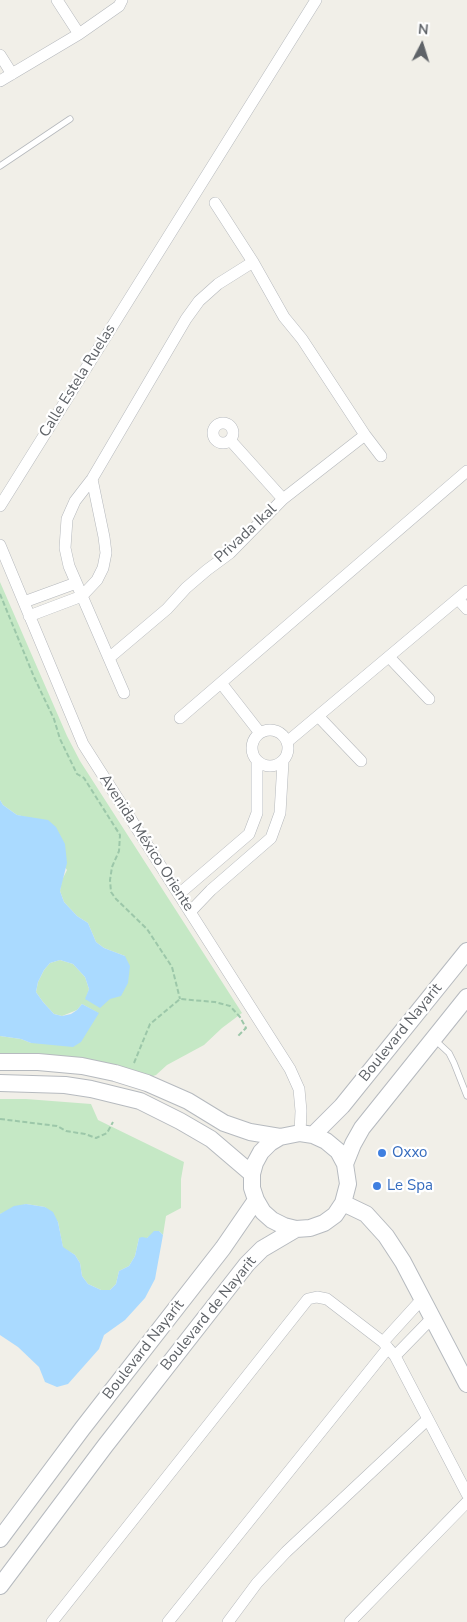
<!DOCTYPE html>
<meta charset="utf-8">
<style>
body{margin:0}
#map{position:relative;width:467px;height:1622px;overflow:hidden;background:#f1efe8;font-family:"Nunito Sans",sans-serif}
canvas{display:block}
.north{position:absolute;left:397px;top:20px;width:50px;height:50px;-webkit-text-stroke:4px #fff;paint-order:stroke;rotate:5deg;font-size:14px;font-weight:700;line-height:20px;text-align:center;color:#5f6368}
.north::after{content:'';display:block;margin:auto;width:18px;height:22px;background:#5f6368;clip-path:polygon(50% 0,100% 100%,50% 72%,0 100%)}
</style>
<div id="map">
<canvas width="467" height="1622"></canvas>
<div class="north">N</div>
</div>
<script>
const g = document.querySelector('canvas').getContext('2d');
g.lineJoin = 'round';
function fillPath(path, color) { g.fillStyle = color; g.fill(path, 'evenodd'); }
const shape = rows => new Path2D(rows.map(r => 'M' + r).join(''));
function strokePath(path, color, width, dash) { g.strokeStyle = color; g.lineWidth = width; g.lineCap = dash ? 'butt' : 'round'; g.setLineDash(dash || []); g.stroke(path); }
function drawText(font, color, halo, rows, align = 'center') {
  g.font = font + ' "Nunito Sans",sans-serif'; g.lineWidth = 4.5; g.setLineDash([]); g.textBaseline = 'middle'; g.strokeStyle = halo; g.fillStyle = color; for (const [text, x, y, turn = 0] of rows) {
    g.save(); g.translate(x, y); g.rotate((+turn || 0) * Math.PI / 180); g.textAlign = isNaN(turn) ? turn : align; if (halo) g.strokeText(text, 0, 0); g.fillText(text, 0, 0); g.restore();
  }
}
const green = shape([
 [0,582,67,736,80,761,242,1013,222,1028,204,1045,167,1065,156,1075,147,1078,0,1055,0,1036,21,1039,31,1043,90,1026,98,1013,82,1004,77,1010,62,1016,54,1014,43,1002,36,992,38,982,44,970,50,963,60,960,73,964,85,977,89,989,86,999,125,956,104,948,96,942,88,923,77,916,64,902,60,891,62,880,67,870,30,818,17,815,3,805,0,800],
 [0,1099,26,1099,91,1104,98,1120,184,1162,181,1179,181,1208,166,1216,163,1235,159,1231,147,1238,139,1238,135,1256,129,1266,119,1271,116,1284,110,1290,101,1290,88,1284,82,1276,80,1263,75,1255,63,1248,58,1222,45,1207,26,1204,0,1214]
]);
const water = shape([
 [0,800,3,805,17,815,48,820,56,827,65,844,67,863,60,891,64,902,77,916,88,923,96,942,104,948,125,956,130,966,128,983,121,996,110,999,100,1008,85,999,89,989,85,977,73,964,60,960,50,963,44,970,38,982,36,992,43,1002,54,1014,62,1016,71,1014,77,1010,82,1004,99,1013,81,1042,73,1047,31,1043,21,1039,0,1036],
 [26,1204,45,1207,53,1212,58,1222,63,1247,75,1255,80,1263,82,1276,88,1284,101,1290,110,1290,116,1284,119,1271,129,1266,135,1256,139,1238,142,1237,147,1238,154,1231,159,1231,163,1235,155,1279,145,1298,125,1320,104,1335,99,1349,68,1384,57,1387,45,1382,39,1367,18,1347,0,1335,0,1214,14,1206]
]);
const path = shape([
 [0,594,34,677,54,719,60,739,77,774,84,778,120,835,119,851,112,867,110,880,111,892,116,899,147,929,172,967,180,999],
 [134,1063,150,1024,180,999,215,1002,230,1006,240,1017,246,1028,237,1037],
 [0,1119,57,1126,66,1131,85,1134,96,1138,107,1133,113,1122]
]);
const lane = shape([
 [0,166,70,119],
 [435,1040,449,1053,454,1063,467,1096]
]);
const street = shape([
 [57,0,79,34],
 [0,55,12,74],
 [0,81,79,34,119,6,122,0],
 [215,203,253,262,284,317,302,339,365,435,381,456],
 '213 433a10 10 0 1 1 20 0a10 10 0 1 1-20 0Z',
 [230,440,283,499],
 [0,506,316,0],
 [0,545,83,744,290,1069,299,1089,301,1111,300,1133],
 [458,599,467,609],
 [24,602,76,583],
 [29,616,82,596,97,580,103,568,106,553,104,537,92,479],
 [389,657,429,699],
 [109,658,167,609,186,588,207,570,230,553,283,499,365,435],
 [221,683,260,733],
 [124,693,69,566,65,548,67,519,75,501,92,479,186,319,199,301,218,284,253,262],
 [318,716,361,761],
 [180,718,467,471],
 '252 748a18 18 0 1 1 36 0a18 18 0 1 1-36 0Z',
 [287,742,467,591],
 [179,894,249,834,257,813,257,761],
 [190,912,211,890,271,838,280,813,283,762],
 [383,1342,422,1299],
 [395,1356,432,1318],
 [52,1622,308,1299,317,1297,327,1299,383,1342,388,1348,395,1356,467,1494],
 [168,1622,388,1348],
 [228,1622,257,1583,286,1552,428,1419],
 [350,1622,467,1502]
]);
const secondary = shape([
 [0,1062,38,1062,82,1066,115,1073,147,1083,188,1101,224,1123,250,1132,280,1137],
 [0,1083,65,1085,91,1089,140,1101,180,1121,211,1139,252,1174],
 [313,1135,342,1106,467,951],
 [345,1164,353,1144,362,1128,467,997],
 [343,1203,366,1214,386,1236,403,1262,467,1384],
 [0,1539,82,1429,223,1248,256,1200],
 [0,1586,105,1446,247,1264,262,1249,296,1229,310,1228,324,1223,335,1215,343,1203,348,1184,345,1164,338,1151,326,1141,313,1135,300,1133,280,1137,270,1143,261,1152,255,1163,252,1174,252,1188,256,1200,263,1212,272,1220,284,1226,296,1229]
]);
const markers = [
 [382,1153,5,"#3f7fe0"],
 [377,1186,5,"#3f7fe0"]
];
const streetNames = [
 ["Calle Estela Ruelas",78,381,-58],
 ["Privada Ikal",246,534,-43],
 ["Avenida México Oriente",146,843,57],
 ["Boulevard Nayarit",401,1033,-51],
 ["Boulevard de Nayarit",209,1314,-51],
 ["Boulevard Nayarit",144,1350,-52]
];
const shopNames = [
 ["Oxxo",392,1153],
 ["Le Spa",387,1186]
];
fillPath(green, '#c5e8c5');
fillPath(water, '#aadaff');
strokePath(lane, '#b5b8bc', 7);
strokePath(street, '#b5b8bc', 12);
strokePath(secondary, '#b6babf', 18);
strokePath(path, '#9cc7a9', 2, [5, 2.5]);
strokePath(lane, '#fff', 5.5);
strokePath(street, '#fff', 11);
strokePath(secondary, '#fff', 16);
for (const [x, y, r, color] of markers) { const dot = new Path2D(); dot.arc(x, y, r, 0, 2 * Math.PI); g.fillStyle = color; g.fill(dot); strokePath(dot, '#fff', 2); }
drawText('15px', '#5f6368', '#fff', streetNames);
drawText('15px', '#366cbe', '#fff', shopNames, 'left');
</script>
